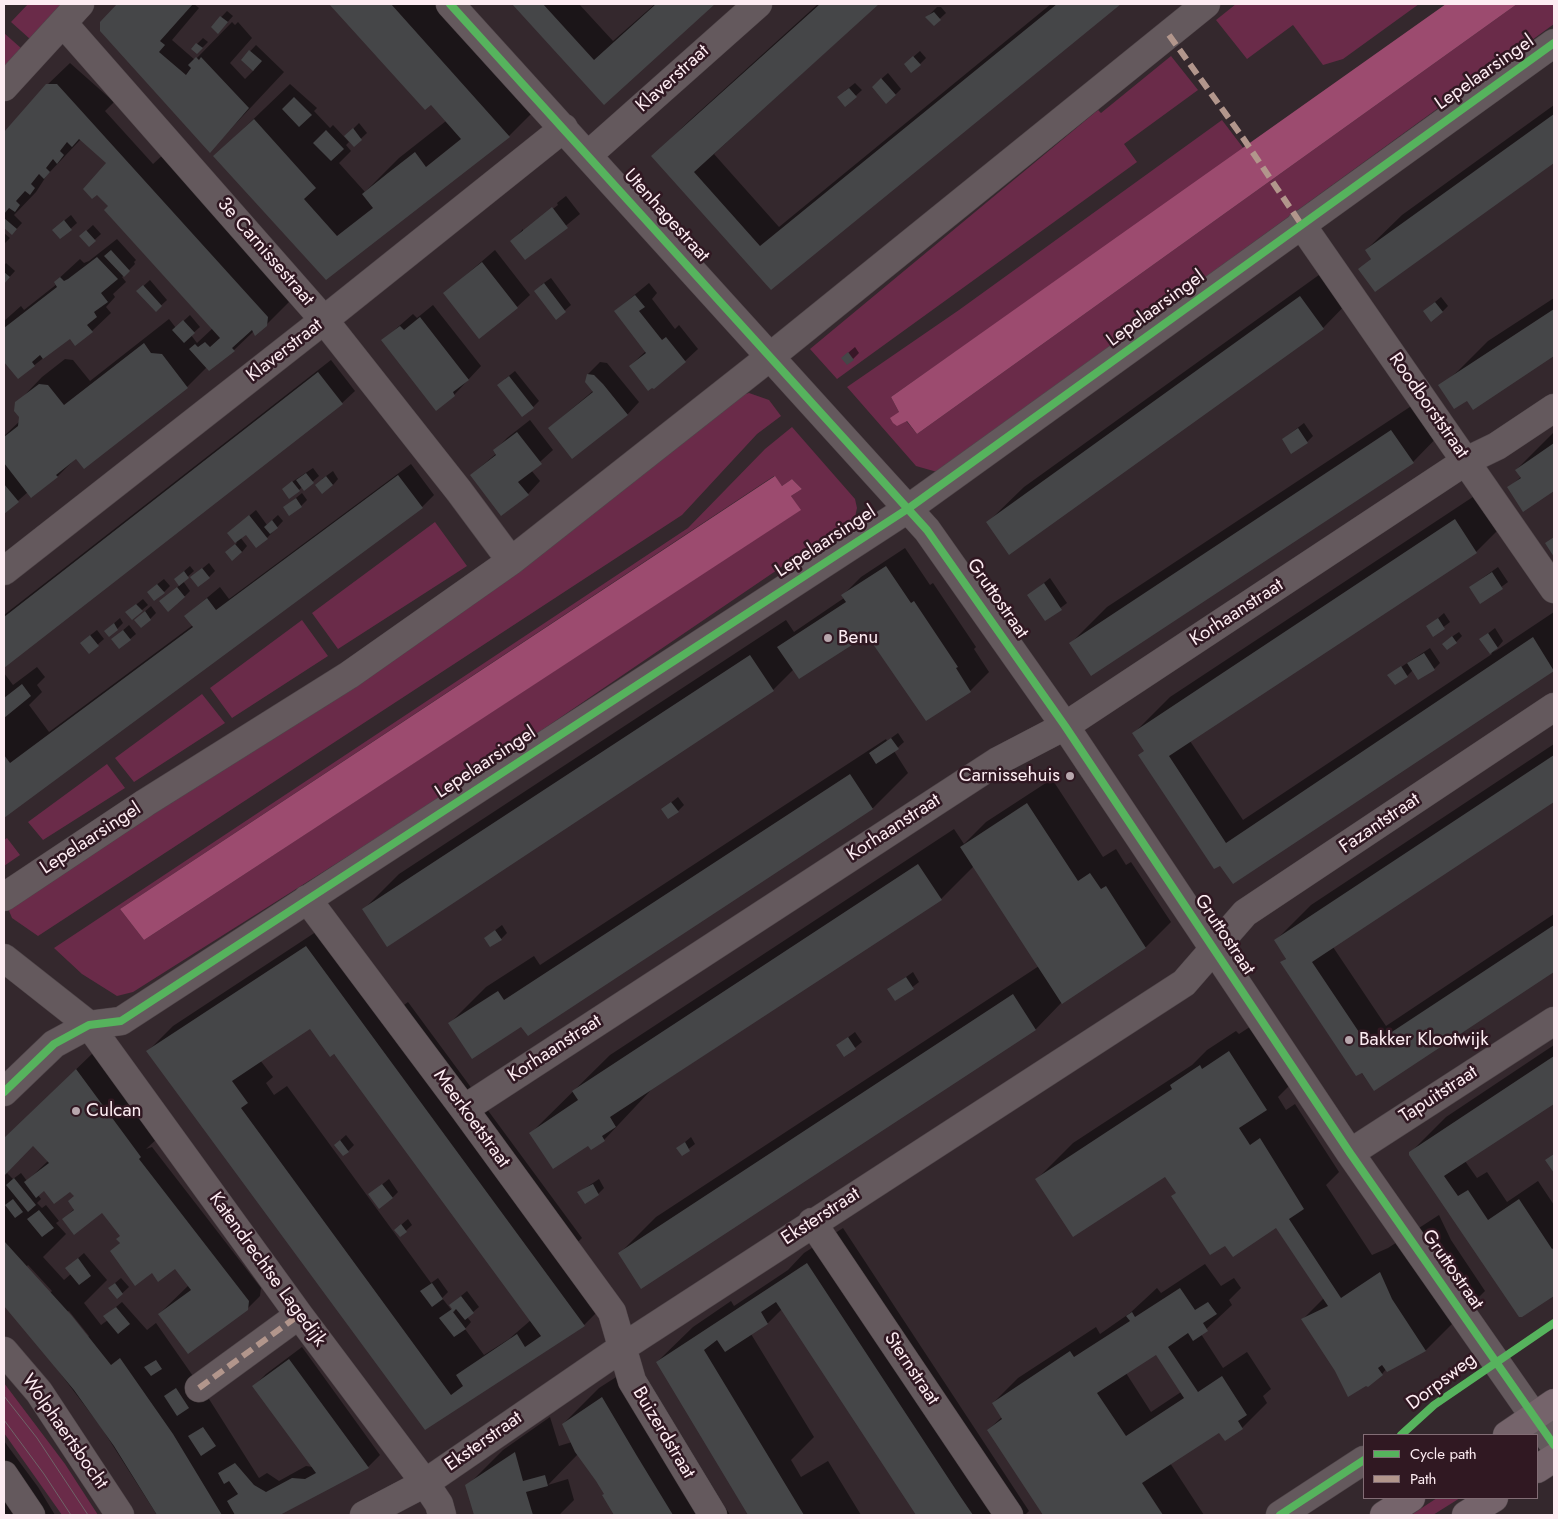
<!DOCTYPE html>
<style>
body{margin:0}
#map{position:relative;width:1558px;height:1519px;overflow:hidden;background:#34282d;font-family:Jost,sans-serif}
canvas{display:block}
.frame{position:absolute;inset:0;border:5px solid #fdecf2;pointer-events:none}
.legend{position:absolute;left:1363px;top:1434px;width:175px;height:65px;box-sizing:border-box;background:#301822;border:1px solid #826d75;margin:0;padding:6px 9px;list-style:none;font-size:15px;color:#fdecf2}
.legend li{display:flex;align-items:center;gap:10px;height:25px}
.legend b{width:25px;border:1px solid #826d75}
</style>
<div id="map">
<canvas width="1558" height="1519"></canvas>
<div class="frame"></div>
<ul class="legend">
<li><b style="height:6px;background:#56b35d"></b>Cycle path</li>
<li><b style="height:6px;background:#b2968c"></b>Path</li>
</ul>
</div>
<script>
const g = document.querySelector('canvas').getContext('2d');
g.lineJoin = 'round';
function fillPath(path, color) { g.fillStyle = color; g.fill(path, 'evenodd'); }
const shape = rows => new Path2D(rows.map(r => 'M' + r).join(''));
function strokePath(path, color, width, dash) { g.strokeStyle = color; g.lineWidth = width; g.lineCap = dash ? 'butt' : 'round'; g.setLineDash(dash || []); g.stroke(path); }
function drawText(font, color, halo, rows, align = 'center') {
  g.font = font + ' Jost,sans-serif'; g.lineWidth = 5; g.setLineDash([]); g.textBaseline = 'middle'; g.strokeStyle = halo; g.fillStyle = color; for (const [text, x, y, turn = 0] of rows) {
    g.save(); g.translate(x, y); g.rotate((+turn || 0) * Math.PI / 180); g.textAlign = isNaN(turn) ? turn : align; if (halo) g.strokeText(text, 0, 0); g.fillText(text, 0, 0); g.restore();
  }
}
const green = shape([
 [28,4,61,4,30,39,11,22],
 [1236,4,1419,4,1343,59,1323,65,1293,25,1247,59,1216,20],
 [1517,4,1554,4,1554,24,937,472,916,466,847,387,959,310,1222,120,1244,149,891,397,899,412,917,434],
 [4,33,22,49,4,70],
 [1171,56,1198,90,1124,144,1137,162,837,379,810,349,1098,110,1101,113],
 [749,393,769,400,781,416,757,434,682,515,38,936,12,918,7,906,739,396],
 [792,427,855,499,857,508,855,517,467,781,133,992,117,996,82,974,54,948,688,528,765,449],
 [774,476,782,486,792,479,802,489,791,496,800,510,144,940,120,909],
 [435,522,467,566,338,649,312,613],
 [302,620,328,656,232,718,210,688],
 [202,694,225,723,134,782,115,758],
 [107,764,125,788,43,840,28,822],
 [7,838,20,855,4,866,4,840],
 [4,1383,65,1464,98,1515,62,1515,4,1433],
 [1437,1498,1460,1498,1433,1515,1411,1515]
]);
const water = shape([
 [1446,4,1517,4,917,434,907,421,897,426,893,423,890,418,899,412,891,397],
 [775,476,782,486,792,479,802,489,791,496,801,510,144,940,120,909]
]);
const shadow = shape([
 [118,4,194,4,199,8,172,40,195,60,232,22,235,25,238,22,252,38,230,63,245,79,254,70,242,60,256,45,284,72,210,151,102,22],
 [331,4,458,4,545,100,509,136,326,279,215,156,290,84,317,108,314,111,330,128,333,125,349,142,346,145,351,151,339,163,365,192,399,158,446,121,431,104,425,109],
 [513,4,579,4,613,41,655,4,713,4,604,103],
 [818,4,878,4,714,154,779,227,1051,4,1119,4,771,288,653,156,689,121],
 [937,7,941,7,946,13,934,24,927,17],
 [227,11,233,16,224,26,212,27],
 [203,38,208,42,197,53,197,44],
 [920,51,926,58,920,64,912,58],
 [70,63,114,102,105,111,153,164,177,142,301,290,265,326,254,331,234,350,209,370,207,367,187,387,84,467,76,458,58,476,32,497,28,492,4,513,4,436,20,421,17,403,42,377,65,359,73,360,90,381,169,319,176,328,190,315,200,327,191,335,197,343,213,328,109,206,108,163,81,139,47,175,36,192,14,215,22,223,12,234,4,227,4,134,47,85],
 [888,73,901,89,895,95,879,81],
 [855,83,862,90,846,105,845,91],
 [1554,105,1554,162,1376,290,1360,269,1372,258,1366,250,1402,215],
 [359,123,367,133,354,145,352,130],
 [566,196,580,214,526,259,512,241,523,229,523,232,558,205,557,203],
 [71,215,77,223,60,238,60,224],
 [93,225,101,234,89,245,81,236],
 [4,233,10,238,4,244],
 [117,239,136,260,134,262,135,264,122,277,126,282,113,294,115,297,106,307,111,313,92,331,70,337,18,378,4,360,4,321,21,306,24,310,57,284,55,282,80,259,84,263,89,261],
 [495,250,530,295,517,307,445,293],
 [1337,262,1358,292,1323,328,988,522,1024,487],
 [6,263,15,271,4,283,4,266],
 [551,278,571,305,556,318,541,285],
 [150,280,167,300,156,310,138,291],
 [649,283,657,293,652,299,675,329,679,325,698,349,685,361,630,366,646,351,615,311],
 [1441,297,1448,306,1442,312,1424,311],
 [1554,298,1554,355,1473,408,1467,399,1440,386,1458,371,1488,341],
 [433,305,481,366,454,395,436,409,383,340,413,314,417,318],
 [855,347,859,353,853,359,842,358],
 [331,360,355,391,342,403,4,667,4,615],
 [600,362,607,363,639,402,627,415,549,428,593,391,588,374],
 [515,371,539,401,533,407,505,379],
 [1428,395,1448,426,1413,462,1071,643,1107,607],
 [530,420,553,450,531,470,540,481,528,494,471,475,497,453,495,450,507,438],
 [1304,423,1313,436,1307,442,1283,439],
 [1554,432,1554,489,1524,510,1509,487,1521,477,1516,470],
 [411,464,434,495,422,507,4,817,4,673,13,685,37,667,45,677,37,685,42,692,29,705,49,732,193,625,185,616,220,587,229,599],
 [313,468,319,476,304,489,302,487,299,490,289,484],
 [333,471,338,479,333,485,322,479],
 [1491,485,1512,516,1476,552,1190,741,1243,820,1492,654,1481,639,1495,628,1503,641,1494,652,1554,612,1554,669,1233,882,1134,733,1170,697],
 [302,493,307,500,301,506,291,502],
 [256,510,267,525,278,515,283,521,267,538,246,533,240,537,247,546,242,552,233,546,237,543,229,533],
 [905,548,930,585,933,583,976,647,974,649,989,672,970,691,926,719,866,634,794,669,773,690,363,910,399,874,786,620,794,632,844,598,843,595,861,577],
 [209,563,215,571,209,577,192,577],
 [190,566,194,571,183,581,190,591,185,596,161,601,180,585,175,579],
 [1498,567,1508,582,1480,603,1470,587],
 [1050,578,1067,603,1046,619,1029,595],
 [164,579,170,586,164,592,155,586],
 [143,599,148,605,142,610,127,612],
 [151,606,156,613,150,619,135,620],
 [1444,613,1450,622,1433,635,1428,627],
 [120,618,123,623,117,629,112,625],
 [129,625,136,634,130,639,113,639],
 [97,630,104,639,89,652,88,637],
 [1459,632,1462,636,1456,642,1450,638],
 [1430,648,1440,663,1434,669,1413,670,1407,676,1389,675],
 [898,733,904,742,894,751,908,773,873,808,522,1025,450,1023,486,987,534,956,540,965,886,739,887,741],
 [1554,744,1554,800,1333,947,1386,1026,1554,914,1554,971,1374,1090,1282,963,1287,957,1276,940,1311,905],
 [1052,779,1103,857,1116,849,1126,865,1131,862,1171,922,1146,947,1063,1001,1036,1029,642,1287,620,1253,656,1217,1039,966,974,866,941,899,651,1090,604,1140,591,1148,588,1144,531,1133,610,1055,954,829,964,844,986,822],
 [678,797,684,805,678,811,663,809],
 [331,922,396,1011,408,1002,582,1238,558,1261,596,1313,584,1325,426,1428,148,1051,173,1026],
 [310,1028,340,1061,531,1320,509,1339,484,1355,465,1329,471,1322,467,1317,479,1307,467,1291,450,1305,455,1311,453,1312,442,1298,448,1292,438,1278,431,1283,287,1086,274,1095,266,1083,273,1077,260,1060],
 [502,925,507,933,501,939,485,938],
 [913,972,919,982,896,1000,889,989],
 [1265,1017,1302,1073,1278,1097,1286,1110,1295,1104,1339,1172,1326,1185,1372,1255,1388,1248,1439,1215,1451,1240,1485,1291,1426,1350,1386,1369,1382,1374,1336,1370,1303,1319,1324,1298,1276,1226,1225,1244,1177,1193,1165,1175,1037,1179,1073,1143,1192,1065,1207,1050,1236,1031,1239,1034],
 [855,1032,862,1042,845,1056,838,1045],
 [1554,1045,1554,1102,1465,1161,1477,1178,1487,1172,1507,1202,1538,1181,1554,1205,1554,1295,1522,1316,1410,1153,1446,1117],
 [95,1051,159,1137,146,1149,152,1147,261,1288,260,1296,247,1309,159,1314,189,1285,175,1267,152,1272,112,1251,121,1242,121,1236,102,1212,63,1220,75,1208,75,1196,70,1190,44,1190,38,1195,41,1199,37,1203,42,1208,46,1205,59,1221,56,1223,66,1234,43,1257,64,1280,72,1273,67,1268,84,1253,107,1280,84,1303,101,1325,108,1320,105,1316,122,1302,147,1330,156,1323,209,1399,259,1478,267,1473,279,1481,306,1466,313,1467,254,1386,266,1374,302,1347,380,1455,368,1467,279,1515,157,1515,101,1427,38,1344,4,1304,4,1139],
 [33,1145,48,1161,27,1181,21,1173,13,1179,6,1172],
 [28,1265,52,1291,50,1293,26,1267],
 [69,1311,89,1336,87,1338,67,1312],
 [346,1135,354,1145,348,1151,335,1145],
 [691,1137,695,1144,682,1154,678,1148],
 [389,1179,398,1192,392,1198,370,1194],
 [599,1179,604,1188,598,1194,579,1192],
 [408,1219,412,1225,400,1236,395,1230],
 [843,1228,1029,1511,1025,1515,917,1515,782,1309,768,1323,751,1334,814,1437,791,1460,801,1477,828,1461,861,1515,750,1515,657,1362,693,1327,731,1301,734,1306,788,1270,804,1253],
 [1205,1264,1221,1286,1234,1278,1241,1288,1229,1300,1232,1305,1201,1334,1223,1368,1247,1352,1271,1389,1263,1396,1267,1403,1242,1428,1225,1439,1219,1431,1170,1463,1204,1515,1045,1515,988,1430,1002,1417,993,1403,1018,1378,1096,1327,1100,1334,1130,1313,1157,1288,1161,1293],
 [1156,1353,1181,1392,1151,1412,1126,1373],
 [121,1278,129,1287,117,1298,109,1288],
 [638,1363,730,1515,615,1515,603,1496,605,1493,578,1454,548,1485,568,1479,574,1500,559,1515,475,1515,467,1486,503,1450,550,1417,559,1446,572,1442,563,1424,599,1388],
 [4,1441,38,1487,55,1515,4,1515]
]);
const building = shape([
 [117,4,193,4,160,41,165,45,159,52,186,75,191,68,188,65,196,57,199,60,201,57,249,108,210,153,100,31,100,22],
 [329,4,391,4,510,137,326,280,213,156,254,119,316,188,304,199,337,236,373,208,362,194,388,173,415,152,426,167,461,139,431,105,425,110],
 [512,4,543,4,594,60,656,4,715,4,604,105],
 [820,4,879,4,694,172,760,246,1057,4,1121,4,771,290,651,156],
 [934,12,941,20,934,26,925,17],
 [220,16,228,22,218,34,211,27],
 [196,43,203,48,197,54,191,49],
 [249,50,262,61,253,71,241,60],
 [913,56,921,65,911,73,904,64],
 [881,78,896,95,886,104,872,87],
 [46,84,57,84,268,317,267,326,255,336,252,330,232,348,235,351,209,371,189,349,195,344,198,347,205,342,210,347,220,338,104,210,108,206,97,195,92,199,83,189,106,163,79,139,72,147,67,142,60,151,64,155,57,164,53,159,46,168,50,172,44,179,39,174,31,184,35,188,30,195,25,191,16,201,20,205,15,212,9,208,4,214,4,132],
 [849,88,857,97,845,107,837,97],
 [294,97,312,115,299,127,282,109],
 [1554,114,1554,163,1375,292,1358,269,1371,259,1365,250],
 [353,128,362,140,354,147,344,136],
 [326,130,344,149,331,161,313,143],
 [552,207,568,228,525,260,510,241],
 [4,218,17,229,12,235,4,228],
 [64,220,72,230,60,239,52,230],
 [86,230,96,241,89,247,79,236],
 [111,250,130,271,124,277,104,256],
 [97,257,118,279,101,293,108,302,94,312,97,317,87,325,93,332,75,346,70,339,43,359,40,355,32,362,35,366,18,379,4,362,4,328,57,287,54,282,60,277,64,281,68,279],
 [482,262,518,308,479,339,443,293],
 [4,272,10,277,4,284],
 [544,283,566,312,556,320,534,291],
 [143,285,162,306,156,312,136,291],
 [635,295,645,307,639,311,662,340,666,337,686,362,654,389,652,388,648,391,629,366,646,353,614,311],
 [1300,296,1324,329,1009,555,986,522],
 [1435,302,1443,312,1431,322,1423,311],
 [1554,309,1554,356,1473,410,1467,401,1454,409,1438,385],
 [420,317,469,380,453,392,455,396,436,411,381,340,400,326,404,330],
 [183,320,195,333,184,343,172,330],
 [144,343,151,353,162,354,188,388,84,469,76,459,56,475,58,477,31,498,4,463,4,437,18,426,19,417,14,411,15,402,39,384,48,385,64,405],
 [848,352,854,360,847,365,841,358],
 [318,372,343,404,4,668,4,617],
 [587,374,594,375,603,384,628,415,572,459,548,428,593,392,585,382],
 [509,376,534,408,522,417,497,385],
 [1298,428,1308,443,1291,454,1282,439],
 [1391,430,1414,463,1091,676,1069,643],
 [517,432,542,464,518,482,529,495,501,516,470,475,496,455,493,450],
 [1554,443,1554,491,1523,512,1507,487,1521,478,1515,470],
 [306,473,314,483,304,491,296,480],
 [398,475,423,508,4,818,4,755,10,763,193,627,184,616,207,598,216,610],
 [326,476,333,485,322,494,315,485],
 [292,481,300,491,289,499,282,489],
 [4,484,19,502,4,514],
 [296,498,302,507,289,516,283,507],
 [249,515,268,539,256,548,246,535,235,543,227,533],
 [1455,519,1477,553,1169,756,1226,843,1533,637,1554,671,1233,884,1220,866,1214,869,1138,755,1144,751,1132,733],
 [272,520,278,528,270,534,264,527],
 [1554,537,1554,557,1545,543],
 [235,544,242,552,232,561,225,552],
 [886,566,911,603,914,601,958,667,956,668,971,692,926,721,868,637,866,636,799,679,777,647,846,602,841,595],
 [202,568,210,578,198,587,190,577],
 [184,571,189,578,179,586,174,579],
 [1492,572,1503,589,1480,604,1469,587],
 [1044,583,1062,610,1045,621,1027,595],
 [157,584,165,593,154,601,147,592],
 [177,587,185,597,168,612,159,601],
 [136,604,143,611,132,620,125,612],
 [145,611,151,620,141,628,134,620],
 [1438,618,1445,629,1433,637,1426,626],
 [114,623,118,630,109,637,104,631],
 [123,630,131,640,119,649,111,639],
 [1488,633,1498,648,1490,654,1479,639],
 [90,635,99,646,89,654,80,643],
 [1452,636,1457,643,1447,650,1442,644],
 [1424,653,1435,670,1418,680,1407,663],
 [750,655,774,691,387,947,362,909],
 [1401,666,1408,677,1395,685,1387,675],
 [22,684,31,696,4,718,4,698],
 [891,738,899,749,876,764,869,753],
 [1554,755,1554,802,1312,962,1369,1047,1554,925,1554,972,1374,1091,1362,1073,1356,1076,1280,962,1286,959,1274,940],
 [850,774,873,809,528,1036,521,1027,472,1059,448,1023,498,991,504,1000],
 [671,802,679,812,668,819,661,809],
 [1027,803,1078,881,1090,873,1101,889,1106,886,1146,948,1062,1004,960,847],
 [918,864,942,900,610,1117,616,1127,602,1136,605,1141,591,1150,588,1146,553,1169,529,1133,578,1100,572,1091],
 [495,930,502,940,490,947,484,938],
 [306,946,585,1326,425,1430,146,1051],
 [310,1029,330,1057,334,1054,541,1336,525,1347,517,1334,456,1375,463,1386,451,1395,241,1108,248,1103,232,1081],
 [906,977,914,989,895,1001,887,989],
 [1013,994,1036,1030,641,1289,618,1253],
 [848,1037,856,1049,844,1057,836,1045],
 [1229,1051,1267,1110,1239,1128,1250,1145,1260,1138,1304,1209,1289,1219,1341,1298,1380,1272,1392,1299,1426,1351,1387,1372,1382,1365,1378,1368,1383,1375,1368,1387,1366,1386,1348,1397,1335,1371,1301,1319,1328,1306,1276,1228,1233,1257,1225,1246,1210,1255,1171,1196,1176,1193,1165,1177,1073,1237,1035,1179,1172,1089,1170,1085,1200,1065,1202,1069],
 [1554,1056,1554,1104,1444,1176,1458,1196,1468,1190,1488,1220,1519,1199,1552,1249,1554,1248,1554,1296,1522,1317,1519,1317,1409,1155,1409,1152],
 [76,1069,141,1157,139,1159,249,1301,248,1310,188,1354,158,1314,191,1290,175,1269,158,1282,152,1273,135,1286,110,1251,120,1243,116,1239,120,1236,102,1213,74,1235,62,1219,74,1210,68,1201,74,1196,70,1192,54,1204,44,1191,36,1198,24,1182,49,1163,33,1146,4,1176,4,1138],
 [340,1140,349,1152,343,1156,334,1145],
 [685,1142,690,1151,682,1156,676,1148],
 [1554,1154,1554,1173,1545,1160],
 [14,1178,36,1205,28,1212,6,1185],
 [382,1184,393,1198,379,1209,368,1194],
 [593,1184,599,1195,585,1204,577,1192],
 [13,1199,23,1212,15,1218,5,1205],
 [39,1210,54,1228,42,1237,27,1219],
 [401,1224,407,1232,400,1237,394,1230],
 [4,1241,72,1316,111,1365,120,1358,173,1434,222,1515,157,1515,114,1446,74,1390,4,1306],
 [78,1258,91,1276,79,1285,65,1268],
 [807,1263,960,1496,973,1515,916,1515,776,1302,761,1312,768,1324,725,1352,717,1340,704,1350,804,1515,748,1515,656,1362],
 [115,1283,123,1294,117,1299,108,1288],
 [432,1283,443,1299,432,1307,420,1291],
 [1180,1288,1195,1310,1208,1302,1217,1314,1203,1323,1208,1331,1193,1341,1188,1333,1168,1347,1198,1392,1222,1376,1247,1415,1238,1421,1243,1429,1225,1441,1219,1433,1142,1483,1163,1515,1043,1515,987,1430,1002,1419,992,1403,1070,1351,1074,1357,1130,1321,1126,1316,1132,1312,1135,1317],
 [1156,1355,1184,1398,1126,1436,1097,1393],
 [461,1296,474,1313,465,1320,456,1309,453,1312,466,1329,454,1337,439,1318,452,1309,449,1305],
 [116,1307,130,1324,118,1334,103,1316],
 [289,1359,369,1468,280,1515,235,1515,227,1501,238,1494,229,1481,224,1484,218,1473,235,1463,254,1485,266,1492,292,1478,305,1479,316,1473,252,1386],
 [156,1360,162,1369,151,1376,144,1367],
 [176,1388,189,1408,177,1416,164,1396],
 [602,1397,637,1456,673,1515,614,1515,602,1495,604,1494,596,1481,575,1452,562,1424],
 [203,1427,216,1446,201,1456,188,1436],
 [515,1452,523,1481,545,1475,548,1486,526,1492,533,1515,474,1515,465,1485]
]);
const street = shape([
 [450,4,927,530,1065,726,1350,1153,1554,1445],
 [63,23,324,320,459,491,511,561],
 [4,87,80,4],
 [588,155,758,4],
 [1301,224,1554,589],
 [4,571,324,320,564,128],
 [4,897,145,803,349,675,511,561,771,356,1206,4],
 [307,899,464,1109,612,1312,632,1381,713,1515],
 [4,958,89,1025,299,1315,425,1483,439,1504,442,1515],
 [4,1092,54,1044,89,1025,121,1021,909,508,1554,43],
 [464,1109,998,761,1065,726,1466,461,1497,446,1554,408],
 [1350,1153,1554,1021],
 [812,1222,1009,1515],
 [4,1351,39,1392,120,1515],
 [199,1388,299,1315],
 [4,1475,31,1515],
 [364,1515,425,1483,623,1347,1184,983,1245,913,1554,707],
 [1280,1515,1364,1460]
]);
const primary = shape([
 [1507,1435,1554,1403],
 [1537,1469,1554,1458],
 [1384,1515,1411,1498],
 [1466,1515,1494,1498]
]);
const tram = shape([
 [4,1396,37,1438,88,1515],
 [4,1420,44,1474,71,1515]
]);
const quiet = shape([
 [1169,35,1243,138,1301,224],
 [199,1388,299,1315]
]);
const cycleway = shape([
 [450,4,927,530,1065,726,1350,1153,1554,1445],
 [4,1092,54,1044,89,1025,121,1021,909,508,1554,43],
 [1401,1435,1434,1405,1554,1323],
 [1280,1515,1364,1460]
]);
const markers = [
 [828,638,5,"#b7a7ad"],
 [1070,776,5,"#b7a7ad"],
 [1349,1040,5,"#b7a7ad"],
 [76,1111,5,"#b7a7ad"]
];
const streetNames = [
 ["Lepelaarsingel",1485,73,-35],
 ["Klaverstraat",673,79,-42],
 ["Utenhagestraat",666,216,48],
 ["3e Carnissestraat",265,252,49],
 ["Lepelaarsingel",1156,309,-36],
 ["Klaverstraat",285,351,-38],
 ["Roodborststraat",1428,406,55],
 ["Lepelaarsingel",826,542,-33],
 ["Gruttostraat",997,599,55],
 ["Korhaanstraat",1237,613,-33],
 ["Lepelaarsingel",486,763,-33],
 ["Fazantstraat",1380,824,-34],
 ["Korhaanstraat",894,828,-33],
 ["Lepelaarsingel",91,839,-33],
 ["Gruttostraat",1224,935,56],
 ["Korhaanstraat",555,1049,-33],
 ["Tapuitstraat",1439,1095,-33],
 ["Meerkoetstraat",471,1119,54],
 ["Eksterstraat",821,1217,-33],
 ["Katendrechtse Lagedijk",267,1270,54],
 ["Gruttostraat",1452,1270,55],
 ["Sternstraat",911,1369,56],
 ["Dorpsweg",1442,1382,-37],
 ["Wolphaertsbocht",64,1432,55],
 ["Buizerdstraat",663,1433,59],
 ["Eksterstraat",484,1442,-35]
];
const poiNames = [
 ["Benu",838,638],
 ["Carnissehuis",1060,776,"right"],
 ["Bakker Klootwijk",1359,1040],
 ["Culcan",86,1111]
];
fillPath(green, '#6a2b49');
fillPath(water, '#9c4b6f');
fillPath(shadow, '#0007');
fillPath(building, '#454648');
strokePath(street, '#50464a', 29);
strokePath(primary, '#50464a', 29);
strokePath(street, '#64595d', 28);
strokePath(primary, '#75646b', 28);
strokePath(tram, '#6e6468', 1);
strokePath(quiet, '#b2968c', 6, [12, 6]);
strokePath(cycleway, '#56b35d', 8);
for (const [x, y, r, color] of markers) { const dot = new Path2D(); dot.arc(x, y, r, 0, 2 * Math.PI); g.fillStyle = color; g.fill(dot); strokePath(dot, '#301822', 2); }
drawText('19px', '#fdecf2', '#301822', streetNames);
drawText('19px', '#fdecf2', '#301822', poiNames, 'left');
</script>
